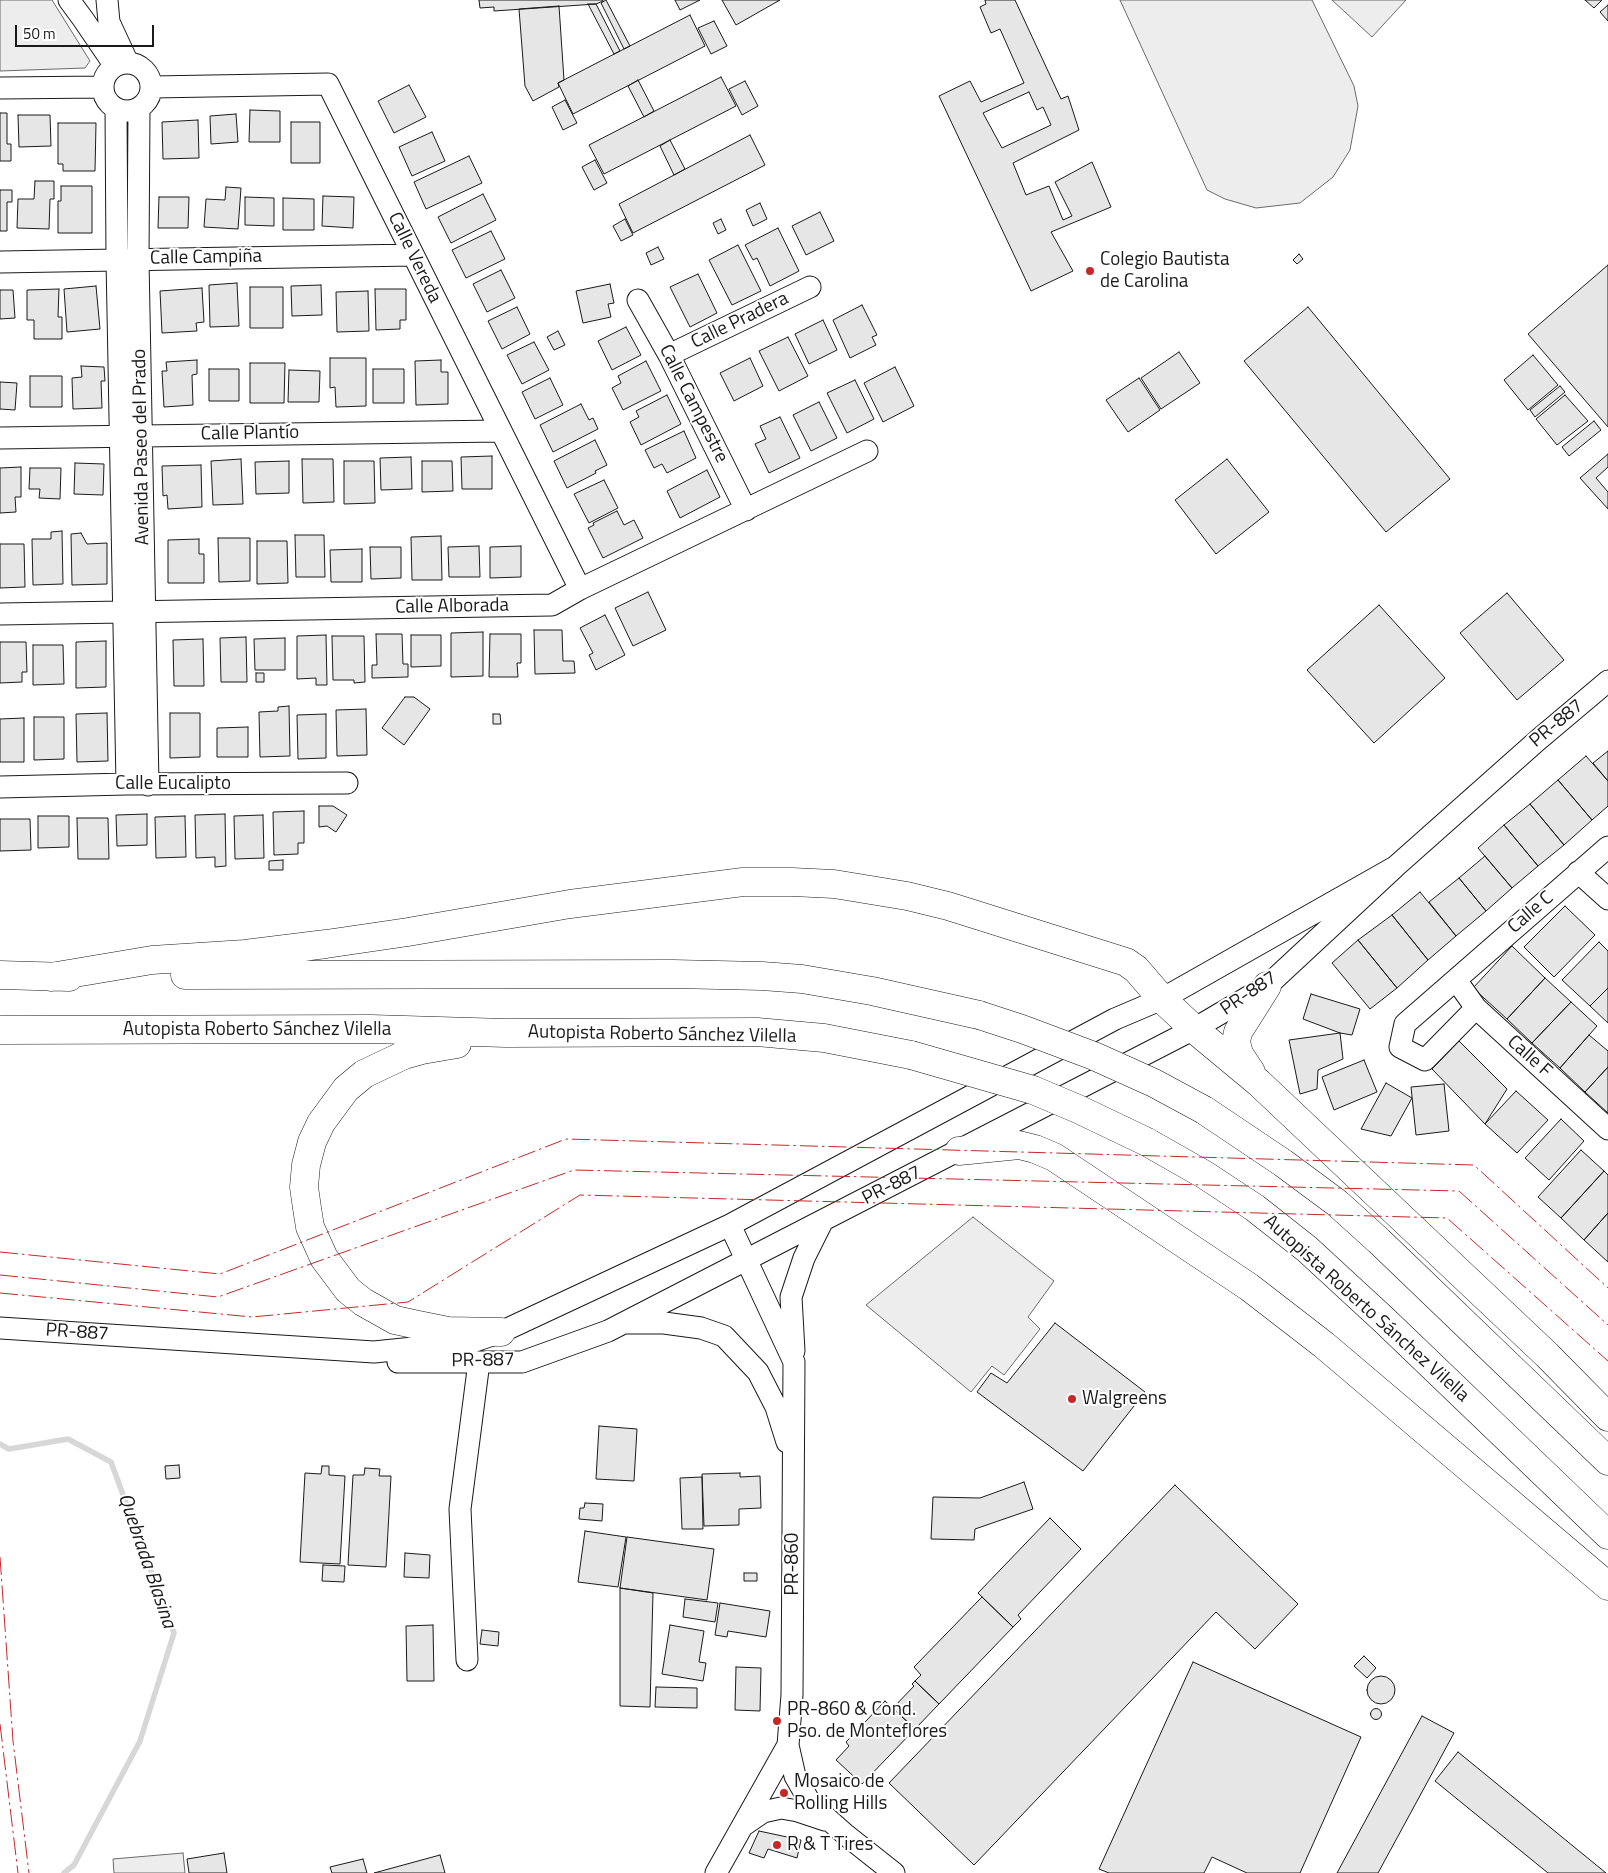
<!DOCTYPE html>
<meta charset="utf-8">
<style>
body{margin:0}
#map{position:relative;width:1608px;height:1873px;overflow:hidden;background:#fff;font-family:"Titillium Web",sans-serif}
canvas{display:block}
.scale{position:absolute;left:15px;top:25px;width:139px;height:22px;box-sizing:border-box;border:2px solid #1a1a1a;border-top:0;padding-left:6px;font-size:15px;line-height:18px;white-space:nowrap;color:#1a1a1a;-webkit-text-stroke:4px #fff;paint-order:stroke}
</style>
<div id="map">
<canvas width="1608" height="1873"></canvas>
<div class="scale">50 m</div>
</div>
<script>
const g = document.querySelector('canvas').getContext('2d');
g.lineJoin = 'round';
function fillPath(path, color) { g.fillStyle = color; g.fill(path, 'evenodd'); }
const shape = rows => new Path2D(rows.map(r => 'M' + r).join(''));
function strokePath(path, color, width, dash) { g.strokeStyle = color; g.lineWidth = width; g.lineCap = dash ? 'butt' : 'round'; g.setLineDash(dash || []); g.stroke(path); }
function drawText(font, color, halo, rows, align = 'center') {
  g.font = font + ' "Titillium Web",sans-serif'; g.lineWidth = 4; g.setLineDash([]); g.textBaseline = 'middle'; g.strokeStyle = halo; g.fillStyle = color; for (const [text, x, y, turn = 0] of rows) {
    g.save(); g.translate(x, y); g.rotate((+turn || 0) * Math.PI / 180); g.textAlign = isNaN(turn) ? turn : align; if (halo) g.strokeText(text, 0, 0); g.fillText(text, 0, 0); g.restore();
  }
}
const built = shape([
 [0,0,52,0,90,61,85,68,0,71,0,0],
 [1120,0,1312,0,1354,86,1358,106,1350,150,1333,177,1300,203,1256,208,1225,199,1207,190,1120,0],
 [1332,0,1406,0,1372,37,1332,0],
 [973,1217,1054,1281,1028,1317,1040,1329,1004,1375,992,1366,971,1392,866,1305,973,1217],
 [183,1853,185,1873,114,1873,113,1859,183,1853]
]);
const stream = shape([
 [0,1444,9,1449,68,1439,111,1462,174,1633,140,1741,74,1865,64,1873]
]);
const building = shape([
 [479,0,603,0,603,1,596,4,494,11,494,7,480,8,479,0],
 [606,0,630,46,624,49,601,3,606,0],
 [675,0,700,0,680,10,675,0],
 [722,0,780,0,736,25,722,0],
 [985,0,1015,0,1061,99,1068,96,1079,130,1013,163,1026,195,1049,186,1063,220,1072,216,1055,182,1092,162,1111,207,1051,232,1073,271,1031,291,939,96,970,81,981,102,1024,83,1000,29,991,33,980,7,986,4,985,0],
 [1029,92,1037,110,1043,107,1051,125,1002,148,983,113,1029,92],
 [1585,0,1602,0,1594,8,1585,0],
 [588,4,596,4,620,51,614,54,588,4],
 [1608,5,1608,21,1600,12,1608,5],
 [559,6,564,80,558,83,559,87,533,101,525,86,519,9,559,6],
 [690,15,705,46,573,114,558,83,690,15],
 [714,21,727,46,711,54,698,28,714,21],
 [721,77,736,106,604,174,589,145,721,77],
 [638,80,654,111,644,117,628,86,638,80],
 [745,81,758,106,742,115,729,89,745,81],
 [409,85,426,117,394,133,378,101,409,85],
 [565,100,577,123,563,130,552,107,565,100],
 [250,110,280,111,280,142,249,142,250,110],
 [0,113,7,113,7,144,11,144,11,161,0,161,0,113],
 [236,114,238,142,211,144,210,116,236,114],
 [18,115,50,115,51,146,19,147,18,115],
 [198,120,199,158,163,159,162,122,198,120],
 [291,122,320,122,320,163,291,163,291,122],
 [58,123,96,123,95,171,63,171,63,164,58,164,58,123],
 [432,132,445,161,412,176,399,147,432,132],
 [750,135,765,165,633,233,619,204,750,135],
 [670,140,685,169,674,175,660,146,670,140],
 [469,156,482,183,426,209,414,182,469,156],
 [595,160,607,183,594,190,582,167,595,160],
 [35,181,54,181,54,199,50,199,49,229,17,228,18,199,34,199,35,181],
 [61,186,92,186,92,233,58,233,58,201,61,201,61,186],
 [226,187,241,188,238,229,204,227,206,199,225,200,226,187],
 [0,190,12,190,12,202,7,202,7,231,0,231,0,190],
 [483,194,496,220,451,243,438,217,483,194],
 [323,196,354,197,353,228,322,226,323,196],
 [159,197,189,197,188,228,158,228,159,197],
 [245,197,274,198,274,226,245,225,245,197],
 [283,198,314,199,314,230,283,230,283,198],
 [760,203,767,219,753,226,746,210,760,203],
 [820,212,834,241,806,255,792,226,820,212],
 [625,219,633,235,621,241,613,226,625,219],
 [721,219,726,230,718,234,713,223,721,219],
 [778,228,799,271,770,286,757,258,753,260,745,245,778,228],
 [491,231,505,259,466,278,452,250,491,231],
 [738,245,761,291,732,305,709,260,738,245],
 [658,247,664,259,651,265,646,253,658,247],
 [1299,254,1303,259,1297,264,1293,260,1299,254],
 [1608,265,1608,427,1528,334,1608,265],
 [501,270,515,298,487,312,473,284,501,270],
 [698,274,717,313,690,327,670,287,698,274],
 [237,283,239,326,210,327,209,285,237,283],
 [610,284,614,303,608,304,611,317,583,323,576,291,610,284],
 [321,285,322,315,292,316,291,286,321,285],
 [96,286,100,329,67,332,64,289,96,286],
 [250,287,283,287,283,328,250,328,250,287],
 [202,288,204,322,196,323,197,331,162,333,160,291,202,288],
 [59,289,58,317,62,317,62,339,34,339,34,320,27,320,27,290,59,289],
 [375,289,406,289,406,320,400,320,400,329,376,330,375,289],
 [0,290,13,290,15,318,0,319,0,290],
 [368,291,369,331,337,332,336,292,368,291],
 [862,305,877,335,872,337,876,345,850,358,833,320,862,305],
 [517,307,530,334,502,349,488,321,517,307],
 [1308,307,1450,479,1386,532,1244,361,1308,307],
 [823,320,837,350,809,364,795,334,823,320],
 [626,327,641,355,612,370,598,341,626,327],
 [558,331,565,345,554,350,547,337,558,331],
 [788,337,808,376,779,391,759,351,788,337],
 [534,342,549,370,522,384,507,355,534,342],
 [1179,352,1200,383,1161,409,1141,378,1179,352],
 [1533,355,1558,385,1528,410,1504,380,1533,355],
 [330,358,366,358,366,406,336,407,335,387,330,388,330,358],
 [750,358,763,386,734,401,720,373,750,358],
 [197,360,197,374,192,375,193,405,164,407,162,371,167,371,166,362,197,360],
 [441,360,441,372,448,372,448,404,416,405,415,361,441,360],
 [646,361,661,391,623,410,612,388,621,383,618,376,646,361],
 [250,363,285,363,284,403,250,403,250,363],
 [81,366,104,367,105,381,101,381,102,408,73,409,72,378,82,377,81,366],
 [895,367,914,406,883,422,864,383,895,367],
 [209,369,239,369,239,401,209,401,209,369],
 [373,369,404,369,404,403,373,403,373,369],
 [289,370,320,371,319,402,288,402,289,370],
 [30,376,62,376,62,407,30,407,30,376],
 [550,378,563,405,535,419,522,392,550,378],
 [1139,378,1160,410,1128,432,1106,400,1139,378],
 [855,380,874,419,847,433,827,393,855,380],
 [0,382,17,383,15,410,0,409,0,382],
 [1560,386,1565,392,1535,417,1530,410,1560,386],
 [667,395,681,424,641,445,630,422,639,417,636,411,667,395],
 [1565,395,1588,421,1557,445,1536,419,1565,395],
 [819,402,837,438,811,451,793,415,819,402],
 [581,404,589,420,593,418,598,429,553,452,540,425,581,404],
 [780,417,800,458,769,473,755,444,766,439,760,426,780,417],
 [1594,421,1601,430,1569,456,1562,447,1594,421],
 [684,431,696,458,667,473,662,464,654,468,645,450,684,431],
 [595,440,607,465,595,471,596,473,567,488,554,461,595,440],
 [1608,454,1608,467,1596,478,1608,492,1608,509,1580,478,1608,454],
 [492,456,492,489,462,489,461,457,492,456],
 [411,457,412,489,381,490,380,458,411,457],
 [241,459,243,504,213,505,211,461,241,459],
 [302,459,333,459,334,502,303,503,302,459],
 [1227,459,1269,512,1216,554,1175,500,1227,459],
 [289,461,289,493,256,494,255,462,289,461],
 [344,461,374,461,375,503,344,504,344,461],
 [422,461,452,461,453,491,422,492,422,461],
 [75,463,104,464,103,495,74,494,75,463],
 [201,465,202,507,168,509,167,495,163,496,162,466,201,465],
 [21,467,21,497,15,497,16,512,0,513,0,468,21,467],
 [30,468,61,468,60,499,39,498,40,489,29,489,30,468],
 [707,470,720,497,680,518,667,491,707,470],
 [604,480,618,508,589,523,574,494,604,480],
 [617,511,624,525,634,520,643,538,603,558,588,528,594,525,593,523,617,511],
 [62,531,63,584,33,585,32,539,51,539,51,532,62,531],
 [81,533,87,544,107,543,107,584,72,585,71,534,81,533],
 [295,535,324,535,325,577,296,577,295,535],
 [441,536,442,580,412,580,411,537,441,536],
 [218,538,250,538,250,581,219,582,218,538],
 [199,539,199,554,204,554,204,583,168,583,168,540,199,539],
 [257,541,287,541,288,583,257,584,257,541],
 [0,544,24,544,25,587,0,588,0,544],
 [479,546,480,577,449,577,448,547,479,546],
 [521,546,521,577,490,578,490,547,521,546],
 [370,547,401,547,401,578,371,579,370,547],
 [362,549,362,582,331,582,330,550,362,549],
 [648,592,666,630,633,646,615,608,648,592],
 [1507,593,1564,660,1517,700,1460,633,1507,593],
 [1379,605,1445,678,1374,743,1307,670,1379,605],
 [605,615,625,655,596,670,589,655,593,653,580,628,605,615],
 [534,630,562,630,563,661,574,661,575,673,535,674,534,630],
 [483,632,483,676,451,677,451,633,483,632],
 [376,634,402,634,403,664,408,664,408,677,372,678,372,665,377,665,376,634],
 [490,634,521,634,521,663,517,663,518,677,489,677,490,634],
 [326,635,327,685,316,685,316,678,297,679,297,636,326,635],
 [411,635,441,635,441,666,411,667,411,635],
 [332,636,364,636,365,682,354,683,354,680,333,680,332,636],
 [246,637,247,682,221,682,220,638,246,637],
 [285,638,285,670,255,670,254,639,285,638],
 [203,639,204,686,174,686,173,640,203,639],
 [106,641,106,687,76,688,76,642,106,641],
 [0,642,26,642,27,672,22,672,22,682,0,683,0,642],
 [33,645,63,645,64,684,33,685,33,645],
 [256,673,264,673,264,682,256,682,256,673],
 [405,697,414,697,430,709,404,745,382,728,405,697],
 [289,706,290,756,260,757,259,712,278,711,278,707,289,706],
 [366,709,367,755,337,756,336,710,366,709],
 [107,713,108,761,77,762,76,714,107,713],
 [170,713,200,713,200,757,170,758,170,713],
 [326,714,326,758,298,759,297,715,326,714],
 [493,714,500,714,501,724,493,724,493,714],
 [34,717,64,717,64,759,34,760,34,717],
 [24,718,24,762,0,762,0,719,24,718],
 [248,727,248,757,217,757,217,728,248,727],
 [1608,751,1608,781,1593,763,1608,751],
 [1586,756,1608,781,1608,806,1592,820,1558,780,1586,756],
 [1558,780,1592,820,1564,845,1530,804,1558,780],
 [1530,804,1564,845,1538,866,1504,825,1530,804],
 [319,806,333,806,347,815,336,832,327,826,319,827,319,806],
 [304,811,304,843,298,843,298,854,274,855,273,812,304,811],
 [147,814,147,845,117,846,116,815,147,814],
 [225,814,226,866,215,867,215,857,196,858,195,815,225,814],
 [263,815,264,858,235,859,234,816,263,815],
 [38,816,69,816,69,847,38,848,38,816],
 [185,816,186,857,156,858,155,817,185,816],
 [77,818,108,818,109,859,78,859,77,818],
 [0,819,30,819,31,850,0,851,0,819],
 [1504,825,1538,866,1512,888,1478,848,1504,825],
 [1485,856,1512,888,1486,911,1459,878,1485,856],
 [283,860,283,870,269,870,269,861,283,860],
 [1459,878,1486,911,1456,936,1429,902,1459,878],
 [1420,892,1456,936,1428,960,1392,915,1420,892],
 [1565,906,1595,935,1554,977,1524,947,1565,906],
 [1392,915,1428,960,1397,988,1358,940,1392,915],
 [1358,940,1397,988,1370,1009,1332,963,1358,940],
 [1599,942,1608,951,1608,988,1590,1006,1562,980,1599,942],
 [1512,946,1545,978,1507,1019,1473,988,1512,946],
 [1545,978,1571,1002,1532,1043,1507,1019,1545,978],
 [1608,988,1608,1023,1590,1006,1608,988],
 [1311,994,1360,1009,1352,1035,1340,1033,1303,1019,1311,994],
 [1571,1002,1597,1026,1560,1068,1532,1043,1571,1002],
 [1340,1033,1343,1059,1318,1070,1317,1089,1300,1094,1289,1040,1340,1033],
 [1589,1035,1608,1051,1608,1067,1585,1092,1560,1068,1589,1035],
 [1459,1041,1507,1089,1485,1124,1432,1069,1459,1041],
 [1364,1060,1377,1092,1334,1110,1322,1077,1364,1060],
 [1608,1067,1608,1113,1585,1092,1608,1067],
 [1386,1083,1412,1098,1391,1136,1361,1129,1386,1083],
 [1444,1084,1449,1131,1416,1135,1411,1087,1444,1084],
 [1516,1091,1548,1120,1517,1153,1485,1124,1516,1091],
 [1561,1119,1584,1141,1549,1180,1525,1158,1561,1119],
 [1581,1150,1604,1171,1561,1218,1538,1197,1581,1150],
 [1604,1171,1608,1175,1608,1213,1584,1240,1561,1218,1604,1171],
 [1608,1213,1608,1262,1584,1240,1608,1213],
 [1055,1323,1145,1392,1083,1471,977,1392,991,1373,1007,1383,1055,1323],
 [599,1426,637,1429,634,1481,596,1479,599,1426],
 [179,1465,180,1478,166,1479,165,1466,179,1465],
 [322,1466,329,1466,329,1475,345,1476,340,1564,300,1562,305,1473,321,1474,322,1466],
 [365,1468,380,1469,379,1476,391,1476,386,1567,348,1565,353,1475,364,1475,365,1468],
 [740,1473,740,1477,760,1476,761,1508,739,1509,739,1525,704,1526,702,1474,740,1473],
 [702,1477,703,1529,682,1529,680,1478,702,1477],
 [1024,1482,1033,1509,975,1529,974,1540,931,1539,933,1497,980,1498,1024,1482],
 [1175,1485,1298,1604,1255,1649,1216,1612,974,1865,889,1783,1175,1485],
 [585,1503,603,1504,602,1521,579,1519,580,1508,584,1508,585,1503],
 [1050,1518,1081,1549,1018,1615,1021,1619,1013,1627,978,1593,1050,1518],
 [585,1531,626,1537,618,1587,578,1582,585,1531],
 [627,1537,714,1549,707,1600,620,1588,627,1537],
 [405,1553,430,1555,429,1578,404,1577,405,1553],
 [323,1565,345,1566,344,1582,322,1581,323,1565],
 [744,1573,757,1573,757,1581,744,1581,744,1573],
 [620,1588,653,1593,650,1707,620,1706,620,1588],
 [982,1597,1013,1627,939,1704,915,1681,921,1675,914,1667,982,1597],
 [685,1599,718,1603,715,1622,683,1617,685,1599],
 [720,1603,770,1611,766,1637,728,1631,727,1637,715,1635,720,1603],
 [433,1625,434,1681,407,1681,406,1626,433,1625],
 [670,1625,704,1631,699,1662,706,1663,703,1681,662,1674,670,1625],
 [482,1630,499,1632,498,1646,480,1644,482,1630],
 [1364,1656,1376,1668,1367,1678,1354,1666,1364,1656],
 [1193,1662,1361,1737,1300,1873,1247,1873,1212,1857,1204,1873,1109,1873,1099,1869,1193,1662],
 [736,1667,761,1668,760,1711,735,1710,736,1667],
 '1367 1690a14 14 0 1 1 28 0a14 14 0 1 1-28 0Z',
 [915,1681,939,1704,915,1729,893,1708,914,1686,912,1684,915,1681],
 [656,1687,697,1688,697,1708,655,1707,656,1687],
 [885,1701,915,1729,862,1784,836,1760,849,1746,846,1742,885,1701],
 '1370.5 1714a5.5 5.5 0 1 1 11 0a5.5 5.5 0 1 1-11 0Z',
 [1422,1716,1454,1733,1378,1873,1337,1873,1422,1716],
 [1458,1752,1606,1873,1548,1873,1435,1781,1458,1752],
 [759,1831,801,1840,797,1858,768,1849,764,1858,749,1853,759,1831],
 [224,1853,227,1873,189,1873,187,1859,224,1853],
 [440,1855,445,1873,374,1873,440,1855],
 [363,1859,367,1873,332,1873,330,1867,363,1859]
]);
const minor = shape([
 [69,0,83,19,115,66],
 [107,0,109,22,128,63],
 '103 87a24 24 0 1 1 48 0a24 24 0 1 1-48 0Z',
 [152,87,328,84,580,589],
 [0,88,103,87],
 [116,109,117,260,127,784],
 [139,109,138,260,148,785],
 [0,262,413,255],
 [638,300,669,355,746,510],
 [669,355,810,287],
 [0,438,500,431],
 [0,614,552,605,580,589,867,451],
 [0,787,127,784,347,783],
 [1578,872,1608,899],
 [1456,980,1476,1008,1608,1129],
 [1476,1008,1425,1060,1400,1047,1405,1024,1608,847],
 [730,1225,794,1362,792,1695,788,1745,795,1776,811,1804,846,1835,894,1873],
 [627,1323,664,1323,701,1328,724,1336,758,1372,776,1407,787,1442],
 [0,1328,374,1352,472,1342,501,1332,730,1225,1115,1019,1162,999,1395,867],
 [794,1351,791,1297,804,1258,822,1222],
 [398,1362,522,1362,608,1331,1194,1029,1267,986,1395,867,1538,740,1608,681],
 [467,1660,460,1509,479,1362],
 [744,1825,763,1812,781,1808,798,1811,825,1820],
 [716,1873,788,1745]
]);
const highway = shape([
 [0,975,69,977],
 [185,975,673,974,762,976,802,979,872,991,979,1015],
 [51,977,152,960,245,954,326,944,408,932,570,904,743,882,792,882,834,884,907,896,948,906,1126,962,1136,969,1162,999,1194,1029,1259,1083,1547,1355,1608,1417],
 [0,1030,371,1029,506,1033,757,1032,824,1038,911,1055],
 [457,1044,422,1050,404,1055,364,1074,346,1089,321,1123,312,1142,306,1165,304,1187,307,1208,310,1227,324,1258,348,1290,363,1302,395,1320,418,1325,448,1331,501,1332],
 [1251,1072,1239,1054,1236,1042,1238,1032,1267,986],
 [1204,1110,1283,1163,1337,1203,1379,1241,1608,1461],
 [1147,1142,1205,1175,1255,1208,1307,1249,1384,1320,1608,1535],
 [959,1151,1019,1145,1035,1149,1054,1157,1249,1287,1324,1345,1608,1586]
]);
const highwayBridge = shape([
 [979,1015,1022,1029,1094,1056,1154,1083,1204,1110],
 [911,1055,1033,1090,1078,1109,1147,1142]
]);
const power = shape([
 [0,1252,220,1274,566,1139,1474,1165,1608,1288],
 [0,1275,218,1297,574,1170,1459,1191,1608,1325],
 [0,1293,252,1317,408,1302,580,1195,1447,1218,1608,1361],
 [0,1557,13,1741,29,1873],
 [0,1724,18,1873]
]);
const markers = [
 [1090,271,5,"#c62828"],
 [1072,1399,5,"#c62828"],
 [777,1721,5,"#c62828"],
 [784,1793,5,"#c62828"],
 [777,1845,5,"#c62828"]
];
const streetNames = [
 ["Calle Campiña",206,258,-1],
 ["Calle Vereda",414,258,64],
 ["Calle Pradera",740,321,-26],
 ["Calle Campestre",693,404,63],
 ["Calle Plantío",250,434,-1],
 ["Avenida Paseo del Prado",142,447,-91],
 ["Calle Alborada",452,607,-1],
 ["PR-887",1557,724,-40],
 ["Calle Eucalipto",173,784],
 ["Calle C",1531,913,-41],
 ["PR-887",1249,994,-34],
 ["Autopista Roberto Sánchez Vilella",257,1030],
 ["Autopista Roberto Sánchez Vilella",662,1035,1],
 ["Calle F",1529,1057,42],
 ["PR-887",892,1186,-27],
 ["Autopista Roberto Sánchez Vilella",1366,1309,42],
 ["PR-887",77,1333,4],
 ["PR-887",483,1361,-1],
 ["PR-860",793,1564,-90]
];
const poiNames = [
 ["Colegio Bautista",1100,260],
 ["de Carolina",1100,282],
 ["Walgreens",1082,1399],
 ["PR-860 & Cond.",787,1710],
 ["Pso. de Monteflores",787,1732],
 ["Mosaico de",794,1782],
 ["Rolling Hills",794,1804],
 ["R & T Tires",787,1845]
];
const waterNames = [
 ["Quebrada Blasina",146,1561,71]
];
fillPath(built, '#ededed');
strokePath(built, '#6a6a6a', 1);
strokePath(stream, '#d7d7d7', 5.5);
fillPath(building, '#e6e6e6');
strokePath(building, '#1a1a1a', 1);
strokePath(minor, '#1a1a1a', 23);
strokePath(highway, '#1a1a1a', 29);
strokePath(minor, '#fff', 21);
strokePath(highway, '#fff', 28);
strokePath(highwayBridge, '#1a1a1a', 29, []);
strokePath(highwayBridge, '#fff', 28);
strokePath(power, '#c62828', 1, [18, 4, 2.5, 4]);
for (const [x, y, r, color] of markers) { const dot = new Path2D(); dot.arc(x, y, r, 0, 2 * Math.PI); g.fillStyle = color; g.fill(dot); strokePath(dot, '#fff', 2); }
drawText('19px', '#1a1a1a', '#fff', streetNames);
drawText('19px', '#1a1a1a', '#fff', poiNames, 'left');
drawText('italic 20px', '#1a1a1a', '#fff', waterNames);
</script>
